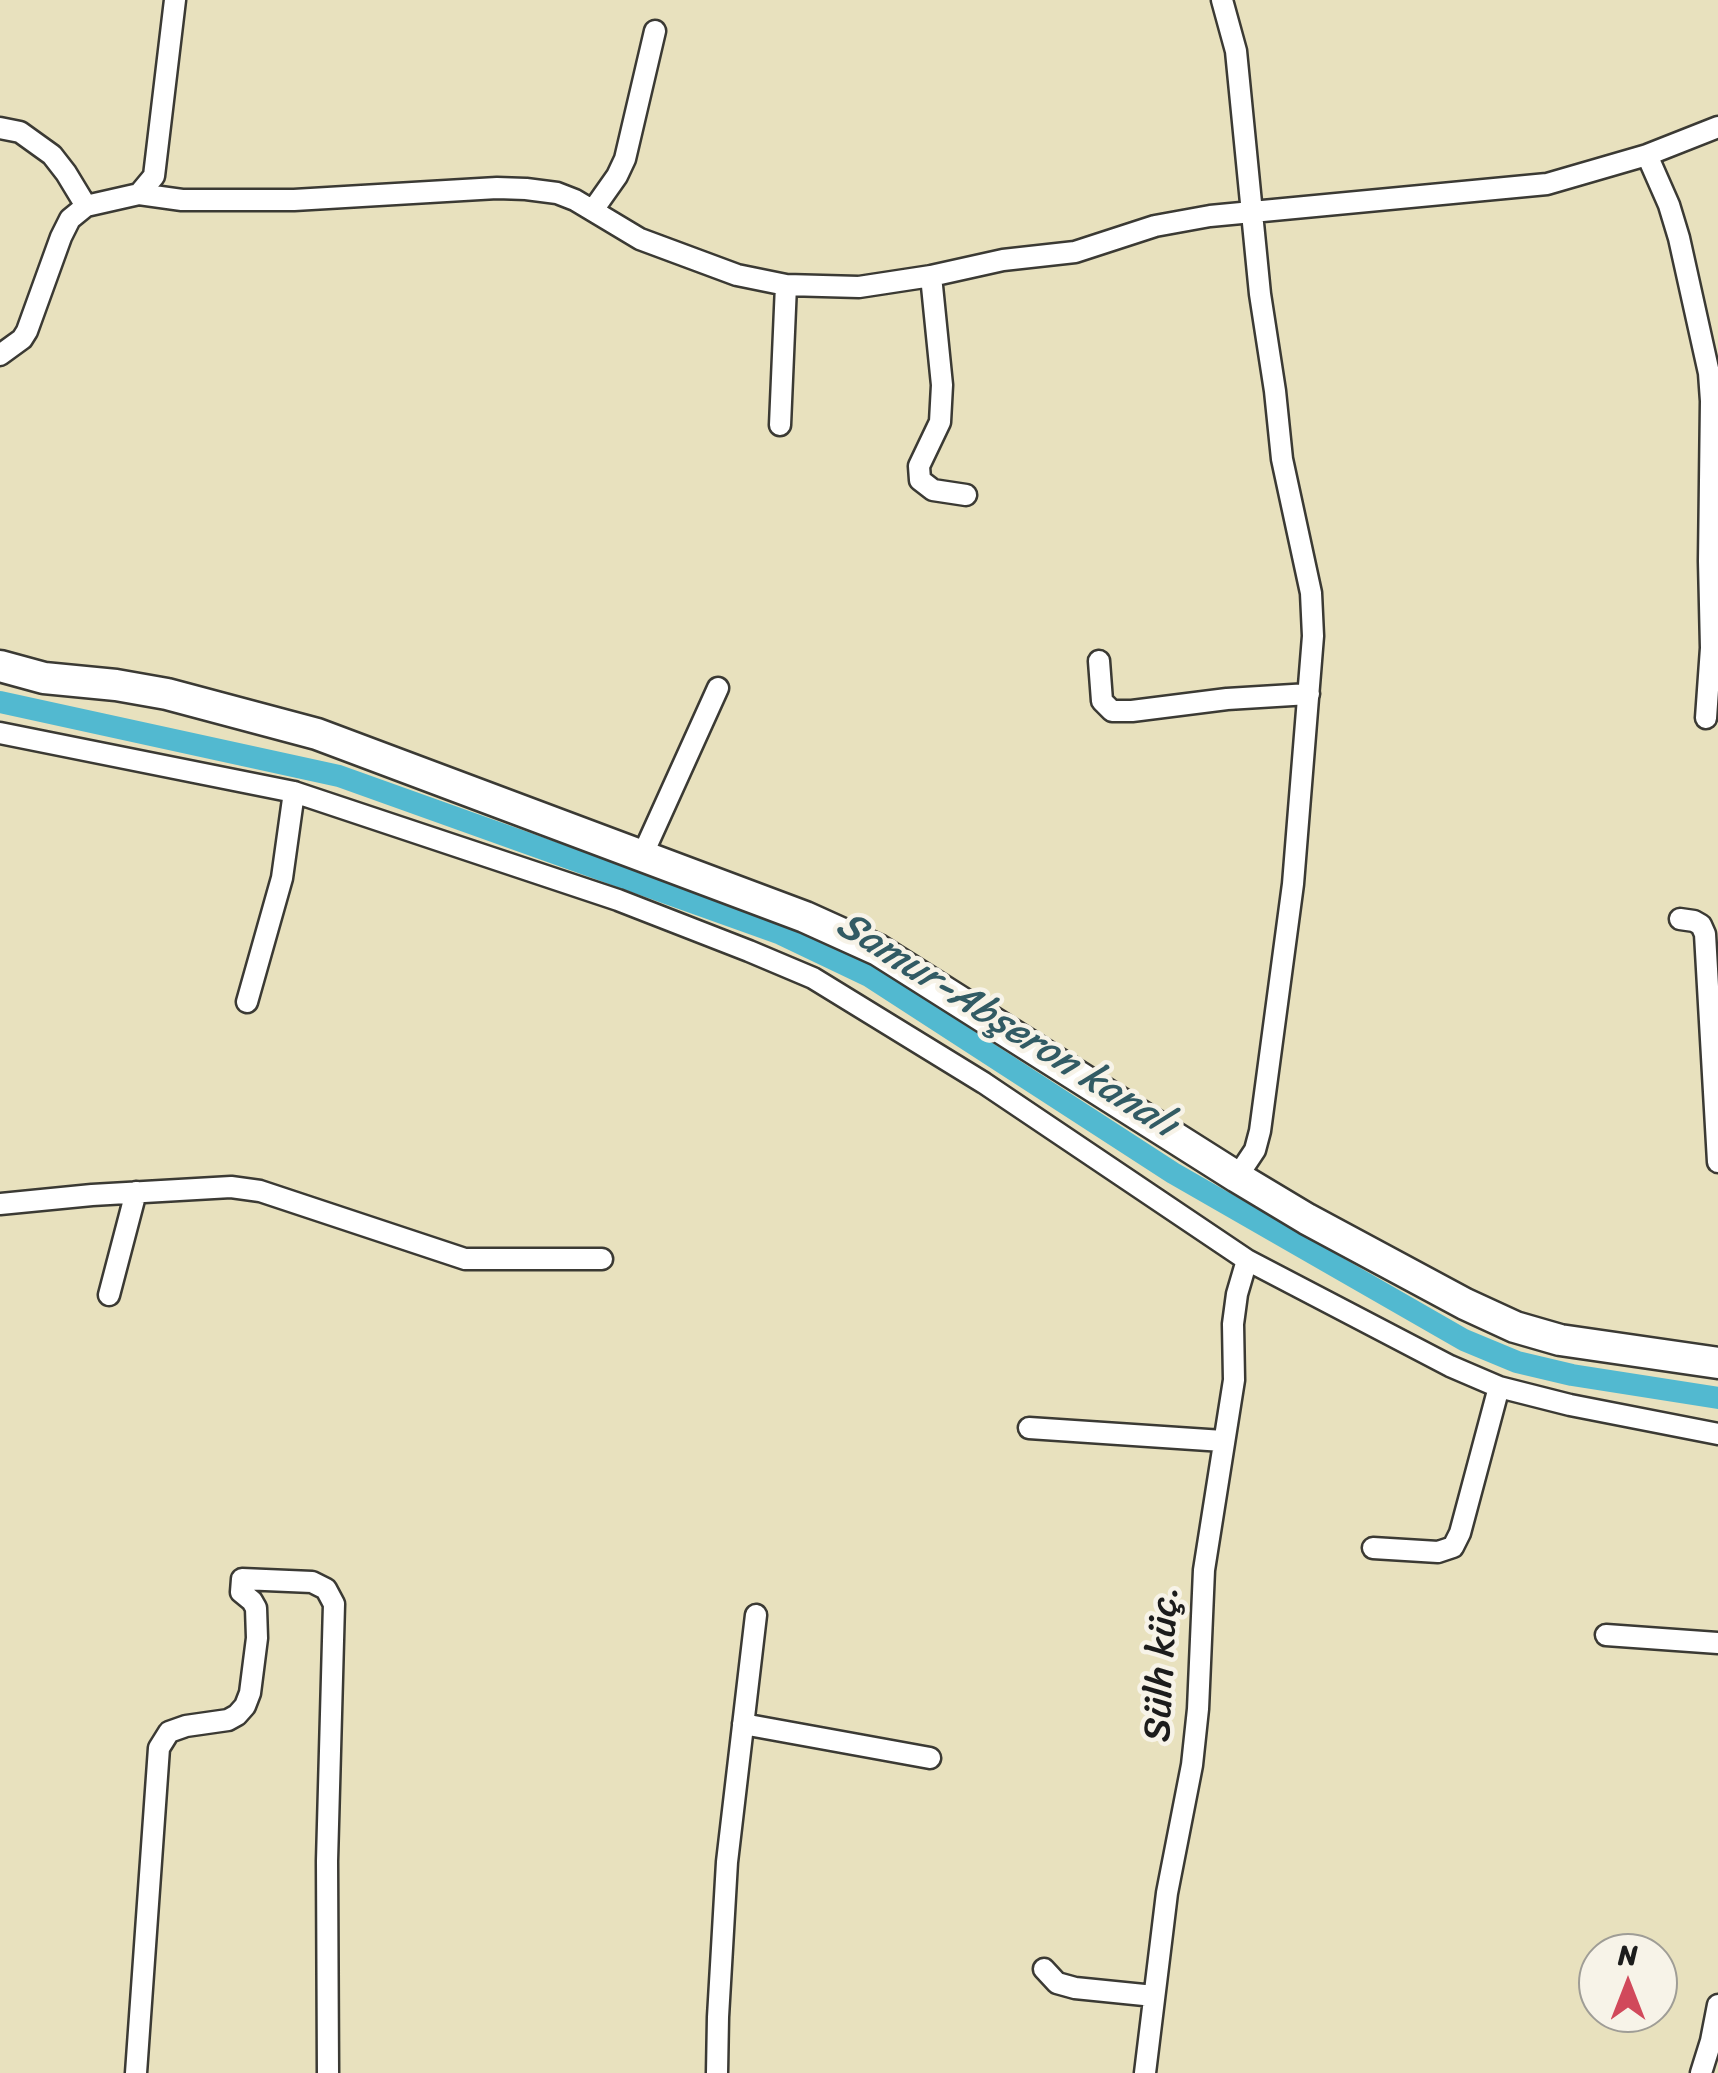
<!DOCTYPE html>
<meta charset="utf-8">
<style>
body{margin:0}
#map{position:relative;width:1718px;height:2073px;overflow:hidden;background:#e8e1be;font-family:Sriracha,sans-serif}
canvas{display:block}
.north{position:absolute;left:1578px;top:1933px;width:100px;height:100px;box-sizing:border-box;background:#f7f3e8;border:2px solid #9f9d96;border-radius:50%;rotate:0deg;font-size:28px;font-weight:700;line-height:40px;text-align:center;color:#1c1c1c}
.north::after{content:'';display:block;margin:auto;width:35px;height:45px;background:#d1495b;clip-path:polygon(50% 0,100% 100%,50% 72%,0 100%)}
</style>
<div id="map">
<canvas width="1718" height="2073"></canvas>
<div class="north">N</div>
</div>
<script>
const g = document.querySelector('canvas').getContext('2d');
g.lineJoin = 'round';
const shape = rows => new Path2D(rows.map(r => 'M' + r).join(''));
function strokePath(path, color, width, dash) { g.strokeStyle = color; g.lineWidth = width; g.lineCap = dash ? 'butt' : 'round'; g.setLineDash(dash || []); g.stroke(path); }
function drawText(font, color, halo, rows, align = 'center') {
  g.font = font + ' Sriracha,sans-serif'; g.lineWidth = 9; g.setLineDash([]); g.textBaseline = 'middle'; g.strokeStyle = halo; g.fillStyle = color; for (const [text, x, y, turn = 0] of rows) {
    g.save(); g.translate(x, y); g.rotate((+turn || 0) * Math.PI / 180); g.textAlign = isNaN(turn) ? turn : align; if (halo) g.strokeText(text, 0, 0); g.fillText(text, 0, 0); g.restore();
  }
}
const canal = shape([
 [0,702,339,776,781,934,869,976,1173,1173,1464,1340,1517,1362,1572,1375,1718,1398]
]);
const street = shape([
 [1222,0,1236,51,1260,294,1275,391,1282,459,1311,593,1313,636,1293,884,1260,1131,1255,1150,1237,1177],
 [0,128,20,132,52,155,66,173,86,206],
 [1647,155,1669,205,1679,238,1709,373,1711,401,1709,561,1711,648,1706,718],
 [139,194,182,200,294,200,497,188,526,189,557,193,575,200,640,239,737,275,786,285,859,287,931,276,1003,260,1075,252,1155,226,1210,216,1547,184,1647,155,1718,127],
 [593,210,617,176,625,159,655,31],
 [931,276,942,385,940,422,919,466,920,480,933,490,966,495],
 [0,355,22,339,27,331,61,237,70,219,86,206,139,194,154,176,175,0],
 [780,425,786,285],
 [1099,661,1102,701,1112,711,1132,711,1227,699,1309,694],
 [0,733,294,792,618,900,749,951,813,978,984,1083,1247,1260,1450,1366,1499,1387,1570,1405,1718,1434],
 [642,856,718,688],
 [1680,919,1694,921,1701,925,1705,934,1718,1162],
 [247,1002,282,878,294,792],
 [0,1204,92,1195,231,1187,260,1191,465,1259,602,1259],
 [109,1295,136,1192],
 [1029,1428,1223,1441],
 [1373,1548,1438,1552,1453,1547,1460,1533,1499,1387],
 [1606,1635,1718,1643],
 [743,1724,930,1758],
 [1044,1969,1057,1983,1075,1988,1154,1996],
 [136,2073,159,1748,169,1732,186,1726,228,1720,237,1715,245,1706,250,1693,257,1638,256,1608,252,1601,241,1592,242,1579,312,1582,326,1589,334,1604,327,1861,328,2073],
 [717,2073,718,2017,727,1862,756,1615],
 [1145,2073,1167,1893,1192,1765,1198,1709,1204,1570,1234,1380,1233,1324,1237,1294,1247,1260],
 [1701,2073,1711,2041,1718,2005]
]);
const secondary = shape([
 [0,666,44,678,116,685,167,694,317,734,805,917,878,950,1237,1177,1307,1219,1465,1304,1515,1327,1560,1340,1718,1363]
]);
const streetNames = [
 ["Sülh küç.",1163,1664,-87]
];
const waterNames = [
 ["Samur-Abşeron kanalı",1006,1026,32]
];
strokePath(canal, '#52b9d0', 22);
strokePath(street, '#3b3a34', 25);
strokePath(secondary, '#3b3a34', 35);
strokePath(street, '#fff', 20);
strokePath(secondary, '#fff', 30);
drawText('38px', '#1c1c1c', '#f7f3e8', streetNames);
drawText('italic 40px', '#325b64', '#f7f3e8', waterNames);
</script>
